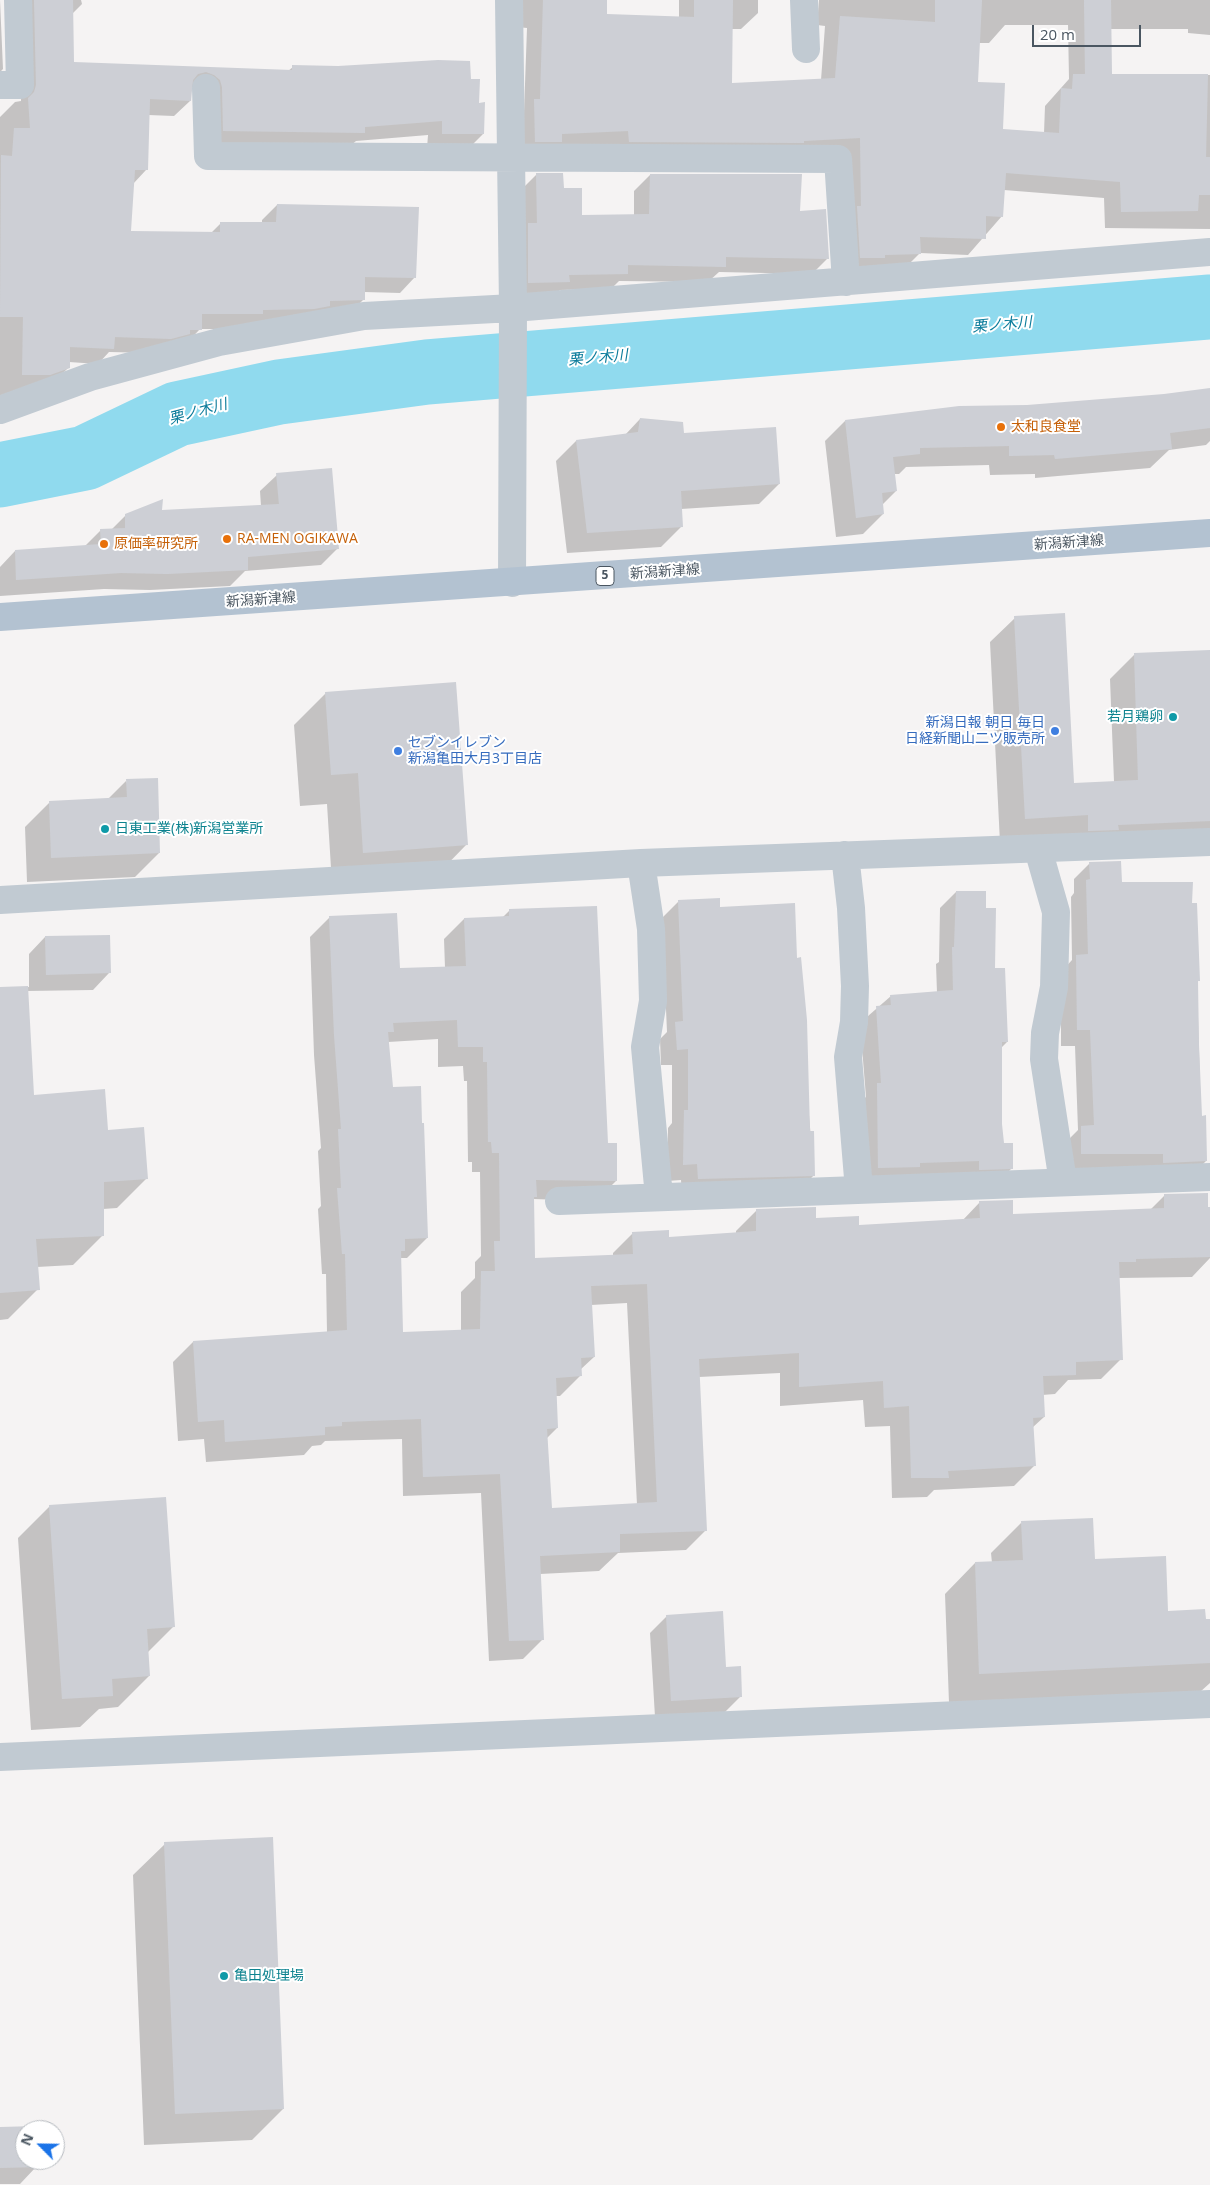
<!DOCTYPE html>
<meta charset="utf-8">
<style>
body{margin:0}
#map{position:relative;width:1210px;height:2185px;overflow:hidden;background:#f5f3f3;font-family:"Open Sans",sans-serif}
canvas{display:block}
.north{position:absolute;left:15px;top:2120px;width:50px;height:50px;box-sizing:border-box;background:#fff;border:1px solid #b7bbc0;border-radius:50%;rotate:293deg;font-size:14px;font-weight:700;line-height:20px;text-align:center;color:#4a5661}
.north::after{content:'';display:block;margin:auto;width:18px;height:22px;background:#1a73e8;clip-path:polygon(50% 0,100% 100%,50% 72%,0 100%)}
.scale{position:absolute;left:1032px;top:25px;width:109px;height:22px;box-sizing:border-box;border:2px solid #4a5661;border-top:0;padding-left:6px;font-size:15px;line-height:18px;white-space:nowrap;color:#4a5661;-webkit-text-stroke:4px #fff;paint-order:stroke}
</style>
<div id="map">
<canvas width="1210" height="2185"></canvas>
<div class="north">N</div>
<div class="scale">20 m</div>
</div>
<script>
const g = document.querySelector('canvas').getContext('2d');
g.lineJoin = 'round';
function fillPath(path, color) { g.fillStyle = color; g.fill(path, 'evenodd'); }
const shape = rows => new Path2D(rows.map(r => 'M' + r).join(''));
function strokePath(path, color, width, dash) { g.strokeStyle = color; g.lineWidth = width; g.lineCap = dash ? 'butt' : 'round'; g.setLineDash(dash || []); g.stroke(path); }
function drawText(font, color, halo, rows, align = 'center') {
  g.font = font + ' "Open Sans","Noto Sans JP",sans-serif'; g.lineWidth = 4; g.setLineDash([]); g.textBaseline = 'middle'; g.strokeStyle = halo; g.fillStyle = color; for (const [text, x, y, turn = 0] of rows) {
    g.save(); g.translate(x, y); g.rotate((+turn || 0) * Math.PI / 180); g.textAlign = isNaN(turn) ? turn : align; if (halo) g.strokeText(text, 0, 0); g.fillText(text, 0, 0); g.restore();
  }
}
const shadow = shape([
 [0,0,3,69,0,72],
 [6,0,81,0,82,4,72,14,73,63,288,71,293,67,469,80,478,104,483,134,468,149,427,148,428,135,356,141,349,147,208,146,199,89,191,87,190,101,174,116,148,115,146,170,133,184,130,232,211,233,221,223,262,223,262,220,277,205,415,277,400,293,364,292,364,299,348,315,247,329,200,329,185,345,155,353,109,352,98,364,69,362,69,367,53,383,0,400,0,117,15,102,21,101,19,15],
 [517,0,606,0,605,15,679,18,679,0,758,0,758,13,741,29,732,29,731,84,821,80,825,26,817,25,819,0,1210,0,1210,35,1188,33,1188,29,1110,29,1110,75,1210,75,1210,229,1105,228,1104,198,1004,190,1002,216,968,255,920,253,903,270,844,274,844,154,520,158,524,112,527,28,517,27],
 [1005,25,1068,25,1069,79,1045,106,1044,133,1002,130,977,83,979,43,989,43],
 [537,174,563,190,581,216,634,216,634,191,650,175,799,212,828,258,812,274,719,272,708,282,619,281,611,289,560,290,553,297,513,298,521,190],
 [1210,389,1210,441,1206,445,1169,450,1150,468,1035,478,1035,474,990,475,989,465,906,467,899,474,894,474,896,491,882,505,883,514,863,534,836,537,825,441,845,421,1164,395],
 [640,419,779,484,759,504,681,509,682,526,661,547,567,553,556,461,576,441,625,435],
 [277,475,338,548,321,565,245,571,230,586,150,590,104,589,0,596,0,567,15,551,85,546,101,530,111,530,126,515,261,506,260,491],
 [1015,618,1073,784,1114,782,1110,679,1134,655,1210,652,1210,835,1000,843,990,642],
 [326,693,467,844,436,876,332,884,327,804,300,806,294,725],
 [126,781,159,853,135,877,27,882,25,827,50,802,107,800],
 [1090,863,1121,883,1191,904,1199,980,1197,983,1201,1117,1206,1161,1190,1177,1065,1169,1065,1143,1078,1130,1075,1046,1061,1046,1061,972,1072,960,1071,897,1074,893,1074,879],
 [956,892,985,910,1007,1042,1001,1048,1001,1124,1003,1144,1012,1168,996,1184,863,1184,862,1100,866,1097,860,1023,891,996,937,993,936,964,939,962,940,908],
 [679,901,796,959,814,1175,798,1192,682,1195,681,1180,667,1181,668,1128,672,1123,672,1065,661,1065,660,1039,667,1032,662,918],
 [510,910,607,1144,616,1181,596,1201,533,1199,533,1259,613,1256,613,1253,633,1233,668,1238,736,1234,736,1231,756,1211,858,1227,962,1221,980,1202,1012,1215,1150,1210,1164,1196,1210,1208,1210,1258,1192,1277,1119,1278,1121,1359,1101,1379,1068,1380,1055,1394,1042,1395,1044,1417,1032,1428,1034,1466,1014,1486,934,1490,927,1497,892,1498,890,1426,865,1427,863,1400,780,1406,780,1373,699,1377,706,1530,686,1550,618,1553,599,1571,540,1574,543,1639,523,1659,489,1661,481,1493,403,1496,402,1439,325,1441,321,1445,312,1446,304,1455,206,1462,204,1439,178,1441,173,1362,193,1342,327,1333,326,1274,322,1274,318,1209,321,1206,318,1151,321,1148,314,1055,310,937,330,917,399,969,445,968,444,939,464,919,502,918],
 [438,1039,438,1067,463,1066,464,1081,467,1081,468,1162,472,1162,472,1172,480,1172,481,1256,475,1262,475,1278,461,1292,461,1331,402,1333,399,1258,407,1258,427,1238,391,1088,388,1042],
 [627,1303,637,1505,551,1509,547,1438,557,1428,555,1396,560,1396,580,1376,580,1370,594,1357,591,1305],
 [45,937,109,973,93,990,27,991,33,1096,107,1131,147,1178,117,1208,103,1209,103,1235,73,1265,37,1267,38,1289,8,1319,0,1320,0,988,29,987,29,954],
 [50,1506,174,1626,147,1653,149,1676,118,1707,99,1709,80,1727,31,1730,18,1538],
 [1021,1523,1093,1560,1167,1613,1210,1620,1210,1683,1200,1692,949,1703,945,1594,975,1563,992,1563,991,1553],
 [667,1616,725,1668,741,1696,724,1713,655,1717,650,1633],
 [165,1844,283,2109,252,2140,144,2145,133,1875],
 [0,2128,35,2130,25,2130,25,2160,36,2160,36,2167,20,2184,0,2184]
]);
const river = shape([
 [0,475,85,458,177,414,279,392,427,372,1210,307]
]);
const building = shape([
 [34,0,73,0,74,62,292,70,292,65,338,66,438,60,470,61,471,79,480,79,479,103,485,102,484,134,442,134,442,121,365,127,365,133,223,131,222,87,220,80,214,75,206,72,198,74,193,80,191,101,150,99,148,170,135,170,131,231,220,232,220,222,276,222,277,204,419,207,416,278,365,277,365,300,330,301,330,306,314,309,263,310,263,314,202,314,202,330,190,330,190,334,171,339,115,337,114,349,70,347,70,368,50,375,22,375,23,317,0,317,1,155,12,156,14,128,30,128,28,98,34,92,36,85],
 [543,0,607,0,607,14,694,17,694,0,733,0,732,83,835,78,840,16,935,22,935,0,982,0,978,82,1005,83,1003,129,1059,133,1061,88,1072,89,1073,74,1085,74,1084,0,1111,0,1112,74,1208,74,1206,157,1210,157,1210,195,1199,195,1198,211,1121,212,1120,182,1006,173,1003,217,986,216,986,239,920,237,921,254,885,255,885,258,860,258,857,206,861,206,860,138,804,141,804,143,629,142,628,131,562,134,562,142,535,142,534,99,540,99],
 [536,173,563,173,564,188,582,188,582,215,649,214,650,174,802,174,800,211,826,209,829,259,726,257,726,267,628,265,628,274,569,275,570,282,528,283,528,223,537,223],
 [1210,388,1210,428,1170,433,1172,449,1055,459,1054,455,1009,456,1009,446,920,448,920,454,893,457,897,491,882,493,884,514,856,518,845,420,959,406,1027,405,1164,394],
 [640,418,683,422,684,433,776,427,780,484,681,491,683,527,587,533,576,440,638,432],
 [332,468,339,549,248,557,248,570,167,574,121,573,16,580,15,550,101,544,100,529,125,528,125,514,163,499,162,510,279,504,276,473],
 [1065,613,1074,783,1138,780,1134,653,1210,650,1210,821,1118,825,1119,830,1088,831,1088,815,1025,819,1014,616],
 [456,682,468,845,363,853,358,773,331,775,325,692],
 [158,778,160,853,51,858,49,801,127,797,126,779],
 [1121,861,1122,882,1193,882,1192,903,1197,903,1200,981,1198,981,1199,1045,1202,1116,1206,1115,1207,1161,1163,1163,1163,1154,1081,1154,1081,1126,1094,1125,1090,1030,1077,1030,1076,955,1088,954,1086,880,1090,879,1089,862],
 [956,891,986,891,986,908,996,908,995,968,1005,968,1008,1042,1002,1042,1002,1124,1004,1143,1013,1143,1013,1169,979,1170,979,1161,920,1163,920,1167,878,1168,877,1083,881,1083,876,1006,891,1005,890,995,953,990,952,947,954,947],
 [720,898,720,907,795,903,797,958,801,957,807,1020,810,1131,814,1131,815,1176,698,1179,697,1164,683,1165,684,1110,688,1110,688,1049,677,1050,675,1022,683,1021,678,900],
 [597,906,608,1143,617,1143,617,1181,536,1180,537,1197,534,1197,535,1258,633,1254,632,1232,669,1230,669,1237,756,1231,756,1209,816,1207,816,1218,859,1216,859,1225,980,1218,979,1201,1013,1200,1013,1214,1164,1208,1164,1194,1208,1193,1208,1207,1210,1207,1210,1257,1136,1259,1136,1262,1119,1262,1123,1360,1076,1362,1076,1375,1043,1376,1045,1417,1033,1418,1036,1466,948,1471,949,1478,911,1478,909,1406,884,1408,883,1381,799,1387,799,1353,699,1359,707,1531,620,1534,620,1552,540,1556,544,1640,509,1641,500,1474,423,1477,421,1419,342,1422,342,1426,325,1427,325,1435,225,1442,224,1420,198,1422,193,1341,347,1330,345,1254,342,1254,337,1188,341,1188,338,1129,341,1129,334,1035,329,916,397,913,400,968,466,966,464,918,509,916,509,909],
 [457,1020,458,1047,483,1047,483,1062,487,1062,488,1142,491,1142,492,1153,499,1153,500,1241,494,1241,495,1271,481,1271,480,1329,403,1332,401,1251,405,1251,405,1239,428,1238,424,1123,422,1123,421,1086,393,1087,388,1032,394,1032,393,1023],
 [647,1284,657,1502,552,1508,547,1429,558,1428,556,1378,582,1376,581,1358,595,1357,591,1286],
 [110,935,111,973,46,975,45,936],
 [28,986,34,1095,105,1089,108,1130,144,1127,148,1179,104,1182,104,1236,36,1239,40,1290,0,1293,0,987],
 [166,1497,175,1627,147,1629,150,1676,112,1679,113,1696,62,1699,49,1505],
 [1093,1518,1095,1559,1166,1556,1168,1611,1205,1609,1206,1619,1210,1619,1210,1663,979,1674,975,1562,1023,1560,1021,1521],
 [723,1611,726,1667,741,1666,742,1697,671,1701,666,1615],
 [273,1837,284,2109,175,2114,164,1842],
 [36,2126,36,2130,25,2130,25,2160,37,2160,38,2167,0,2168,0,2127]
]);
const minor = shape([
 [509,0,513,308,512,583],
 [804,0,806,49],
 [0,85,20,85,18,0],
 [206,88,208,156,838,159,846,282],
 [0,410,90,377,219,342,364,316,513,308,1210,252],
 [1038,849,1056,912,1054,987,1045,1033,1044,1059,1063,1182],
 [845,855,851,908,855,986,854,1022,848,1057,859,1190],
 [641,863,651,929,653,1001,645,1047,659,1197],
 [0,900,641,863,1210,842],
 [559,1201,1210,1177],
 [0,1757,1210,1704]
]);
const major = shape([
 [0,617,1210,533]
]);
const markers = [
 [1001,427,5,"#e8710a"],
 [227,539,5,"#e8710a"],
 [104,544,5,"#e8710a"],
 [1173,717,5,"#0f9aa8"],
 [1055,731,5,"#3f7fe0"],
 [398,751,5,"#3f7fe0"],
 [105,829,5,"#0f9aa8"],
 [224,1976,5,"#0f9aa8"]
];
const shields = [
 [605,576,18]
];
const shieldNames = [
 ["5",605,576]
];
const foodNames = [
 ["太和良食堂",1011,427],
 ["RA-MEN OGIKAWA",237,539],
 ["原価率研究所",114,544]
];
const streetNames = [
 ["新潟新津線",1069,543,-4],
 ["新潟新津線",665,572,-4],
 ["新潟新津線",261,600,-4]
];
const cultureNames = [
 ["若月鶏卵",1163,717,"right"],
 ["日東工業(株)新潟営業所",115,829],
 ["亀田処理場",234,1976]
];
const shopNames = [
 ["新潟日報 朝日 毎日",1045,723],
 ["日経新聞山二ツ販売所",1045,739],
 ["セブンイレブン",408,743,"left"],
 ["新潟亀田大月3丁目店",408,759,"left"]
];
const waterNames = [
 ["栗ノ木川",1002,325,-5],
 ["栗ノ木川",598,358,-5],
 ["栗ノ木川",198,412,-15]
];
fillPath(shadow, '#0003');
strokePath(river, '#90daee', 65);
fillPath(building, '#cdcfd5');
strokePath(minor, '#c1cad2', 28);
strokePath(major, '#b3c2d1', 28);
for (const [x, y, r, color] of markers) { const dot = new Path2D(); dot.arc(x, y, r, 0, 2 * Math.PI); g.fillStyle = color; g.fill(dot); strokePath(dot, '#fff', 2); }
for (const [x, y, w] of shields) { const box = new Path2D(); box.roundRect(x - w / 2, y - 9.5, w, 19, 4); g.fillStyle = '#fff'; g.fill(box); strokePath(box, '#4a5661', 1); }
drawText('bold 12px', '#4a5661', null, shieldNames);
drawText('14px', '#c56008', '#fff', foodNames, 'left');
drawText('14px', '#4a5661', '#fff', streetNames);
drawText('14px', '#0d838f', '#fff', cultureNames, 'left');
drawText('14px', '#366cbe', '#fff', shopNames, 'right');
drawText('italic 15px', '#0c7c9b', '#fff', waterNames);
</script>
